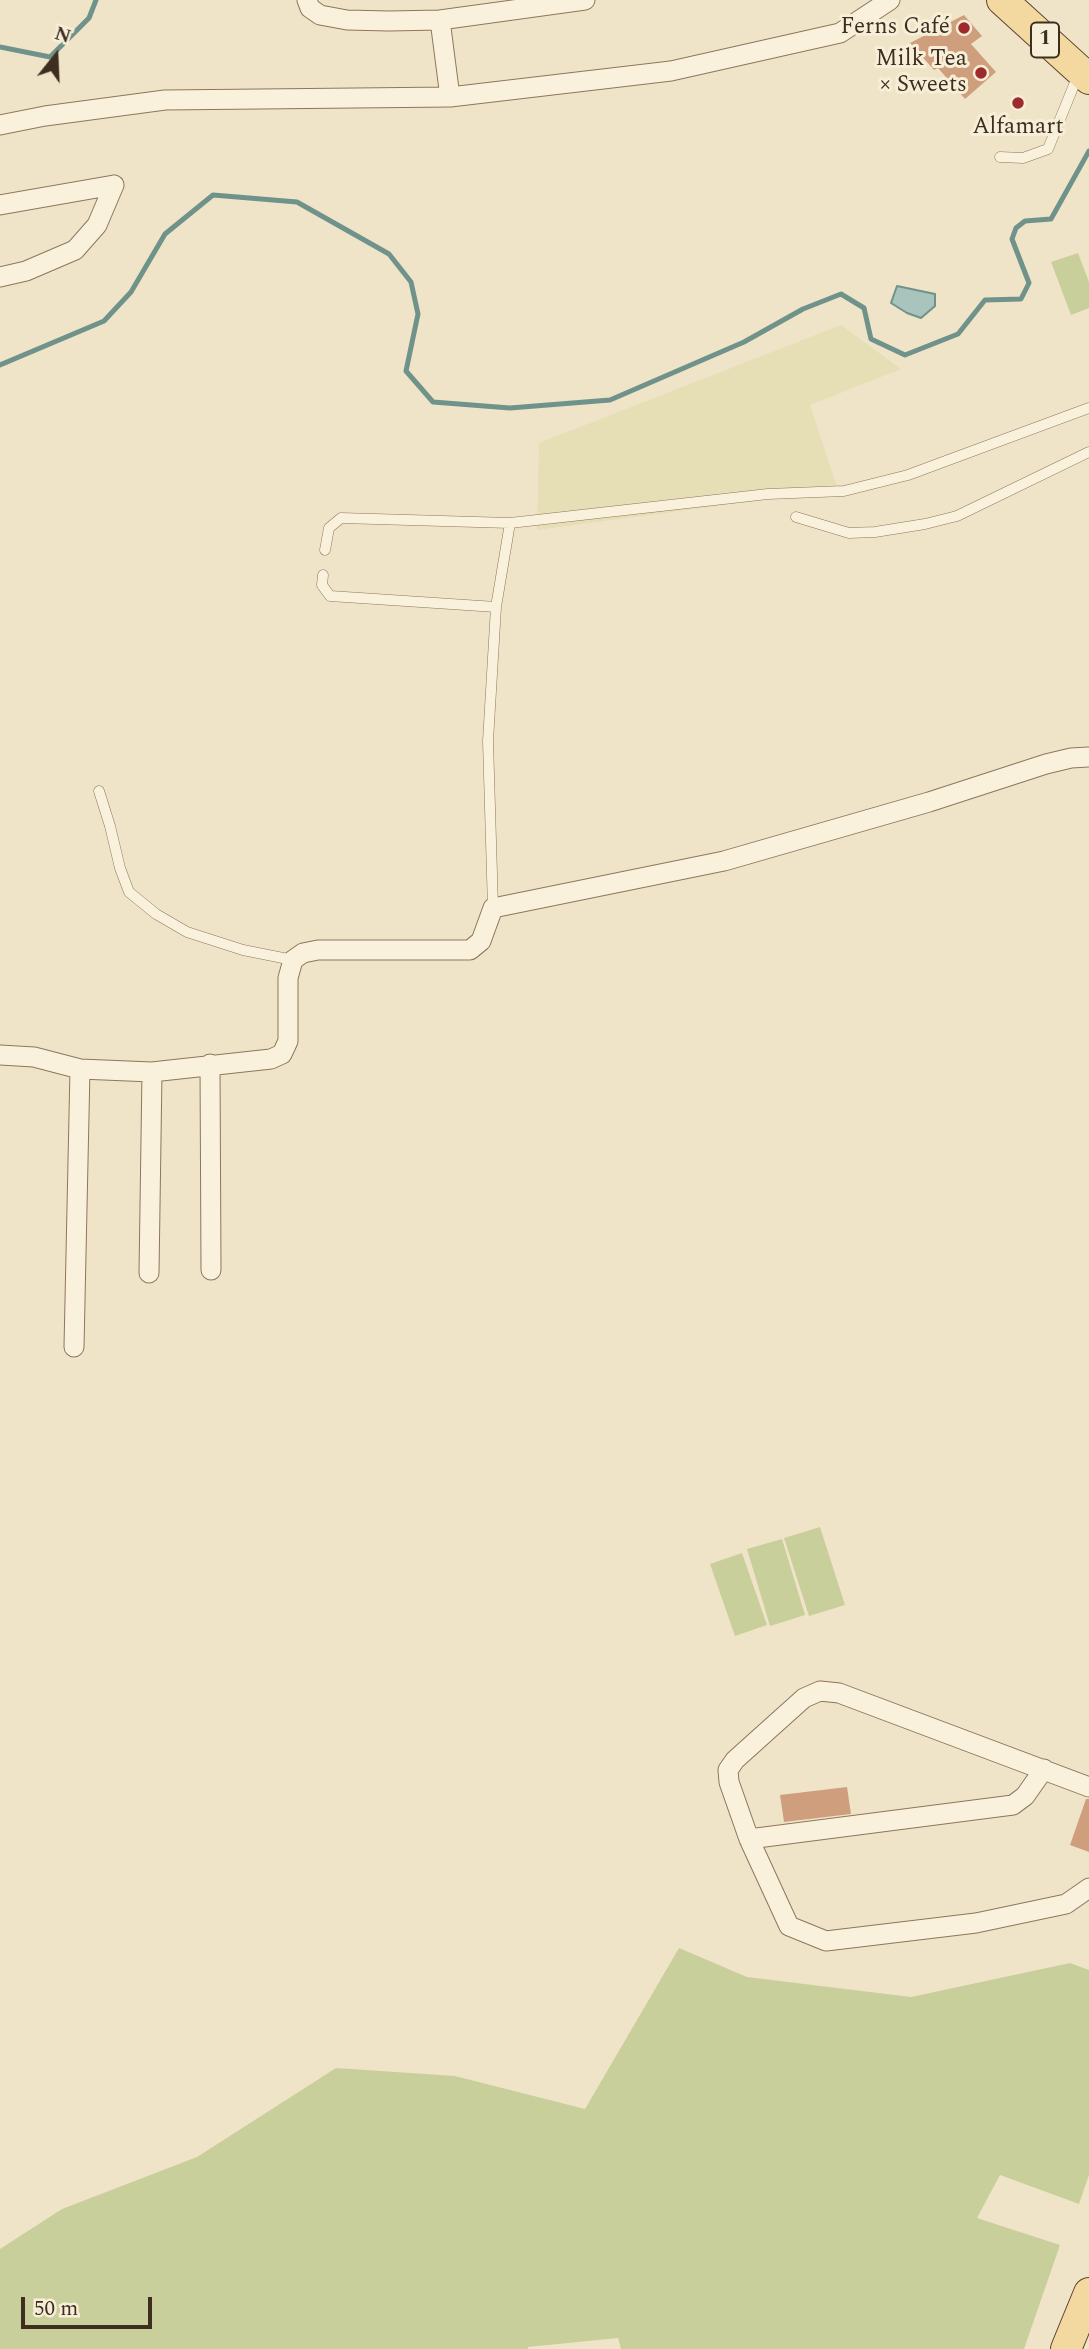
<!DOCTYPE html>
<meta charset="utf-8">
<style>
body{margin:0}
#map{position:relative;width:1089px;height:2349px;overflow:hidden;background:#f0e4c8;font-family:Spectral,serif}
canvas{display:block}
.north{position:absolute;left:21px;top:21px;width:70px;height:70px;-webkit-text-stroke:5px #f7eed8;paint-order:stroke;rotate:18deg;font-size:19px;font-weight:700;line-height:28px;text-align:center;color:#3d2e20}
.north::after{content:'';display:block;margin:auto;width:24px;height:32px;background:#3d2e20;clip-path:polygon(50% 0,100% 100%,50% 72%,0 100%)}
.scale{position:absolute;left:21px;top:2297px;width:131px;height:32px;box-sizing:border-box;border:4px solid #3d2e20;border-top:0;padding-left:9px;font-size:21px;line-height:24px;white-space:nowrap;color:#3d2e20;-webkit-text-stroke:5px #f7eed8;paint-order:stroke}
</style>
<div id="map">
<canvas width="1089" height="2349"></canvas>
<div class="north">N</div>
<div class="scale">50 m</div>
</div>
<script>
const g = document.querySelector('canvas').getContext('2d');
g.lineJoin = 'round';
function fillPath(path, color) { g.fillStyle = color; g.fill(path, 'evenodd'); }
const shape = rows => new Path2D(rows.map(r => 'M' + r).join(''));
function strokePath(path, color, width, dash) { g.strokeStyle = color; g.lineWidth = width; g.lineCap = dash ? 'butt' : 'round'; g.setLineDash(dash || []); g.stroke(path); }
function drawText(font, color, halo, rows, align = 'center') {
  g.font = font + ' Spectral,serif'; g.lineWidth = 6; g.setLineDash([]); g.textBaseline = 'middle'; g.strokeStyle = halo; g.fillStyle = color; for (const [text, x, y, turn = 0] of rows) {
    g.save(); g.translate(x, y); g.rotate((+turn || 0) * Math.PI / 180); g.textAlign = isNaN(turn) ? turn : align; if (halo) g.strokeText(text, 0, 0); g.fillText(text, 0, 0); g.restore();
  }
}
const farmland = shape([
 [841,325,901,369,810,405,838,490,537,530,539,443]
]);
const green = shape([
 [1078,253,1089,282,1089,308,1071,315,1051,262],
 [820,1527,845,1605,809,1616,784,1538],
 [782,1539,805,1615,770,1626,747,1549],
 [742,1553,767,1625,735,1636,710,1564],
 [679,1948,747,1977,911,1997,1070,1963,1089,1970,1089,2175,1079,2204,1000,2175,977,2218,1060,2245,1024,2349,621,2349,618,2338,528,2347,528,2349,0,2349,0,2249,62,2209,197,2157,336,2068,455,2076,585,2109]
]);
const water = shape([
 [897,286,935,294,935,306,921,318,907,313,891,303,897,286]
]);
const stream = shape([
 [0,47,50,57,89,18,96,0],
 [0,365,104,321,131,292,165,234,213,195,297,202,389,254,411,282,418,314,406,371,433,402,510,408,610,400,744,342,803,309,841,294,864,308,871,339,905,355,958,334,985,300,1021,299,1029,283,1012,239,1016,228,1025,221,1051,219,1089,151]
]);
const building = shape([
 [964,15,982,36,971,44,996,72,965,99,938,68,934,70,910,43],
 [847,1787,851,1814,784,1822,780,1795],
 [1086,1799,1089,1799,1089,1852,1070,1845]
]);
const lane = shape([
 [1000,157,1023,158,1048,149,1078,75],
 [796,517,849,533,875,532,925,524,957,516,1089,452],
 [325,550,329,528,341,518,510,523,768,494,844,491,908,475,1089,408],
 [323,575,322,585,330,596,496,607],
 [99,791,110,826,120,868,129,892,156,914,187,932,243,950,293,960],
 [493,908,488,741,496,607,510,523]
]);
const street = shape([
 [307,0,310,8,320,15,347,20,389,21,440,20,585,0],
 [440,20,450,97],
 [0,125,45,116,165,100,450,97,671,71,840,33,890,0],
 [0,205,114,185],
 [0,277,26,271,75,250,97,225,114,185],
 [0,1055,34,1057,80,1069,152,1072,271,1059,282,1054,288,1041,288,978,293,960,303,953,318,950,470,950,481,941,493,908,724,861,929,802,1046,764,1071,758,1089,757],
 [210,1064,211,1270],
 [149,1273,152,1072],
 [74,1347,80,1069],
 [1089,1787,839,1693,820,1691,804,1698,735,1760,728,1770,729,1782,749,1839,789,1926,826,1941,976,1923,1066,1904,1089,1888],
 [749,1839,1013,1805,1025,1796,1044,1769]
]);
const primary = shape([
 [1002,0,1089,79],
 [1066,2349,1089,2293]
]);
const markers = [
 [964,28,7,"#9e2a2b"],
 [981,73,7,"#9e2a2b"],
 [1018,103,7,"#9e2a2b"]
];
const shields = [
 [1045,40,28]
];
const shieldNames = [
 ["1",1045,40]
];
const poiNames = [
 ["Ferns Café",950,28],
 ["Milk Tea",967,60],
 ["× Sweets",967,86],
 ["Alfamart",1018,128,"center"]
];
fillPath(farmland, '#e6deb5');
fillPath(green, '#c9cf9b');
fillPath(water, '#a9c4bc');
strokePath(water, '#6f938a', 2);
strokePath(stream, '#6f938a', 5);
fillPath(building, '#cf9f7d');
strokePath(lane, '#8d765c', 11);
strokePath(street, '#8d765c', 21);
strokePath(primary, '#5b4430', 32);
strokePath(lane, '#faf1dc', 10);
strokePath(street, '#faf1dc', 19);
strokePath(primary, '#f3d9a0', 30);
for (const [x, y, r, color] of markers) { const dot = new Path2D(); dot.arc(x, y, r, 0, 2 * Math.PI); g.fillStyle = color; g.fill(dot); strokePath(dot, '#f7eed8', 2.5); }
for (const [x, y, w] of shields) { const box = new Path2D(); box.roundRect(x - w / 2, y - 17.5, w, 35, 5); g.fillStyle = '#f7eed8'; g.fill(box); strokePath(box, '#3d2e20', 2); }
drawText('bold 21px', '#3d2e20', null, shieldNames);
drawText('23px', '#3d2e20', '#f7eed8', poiNames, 'right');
</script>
